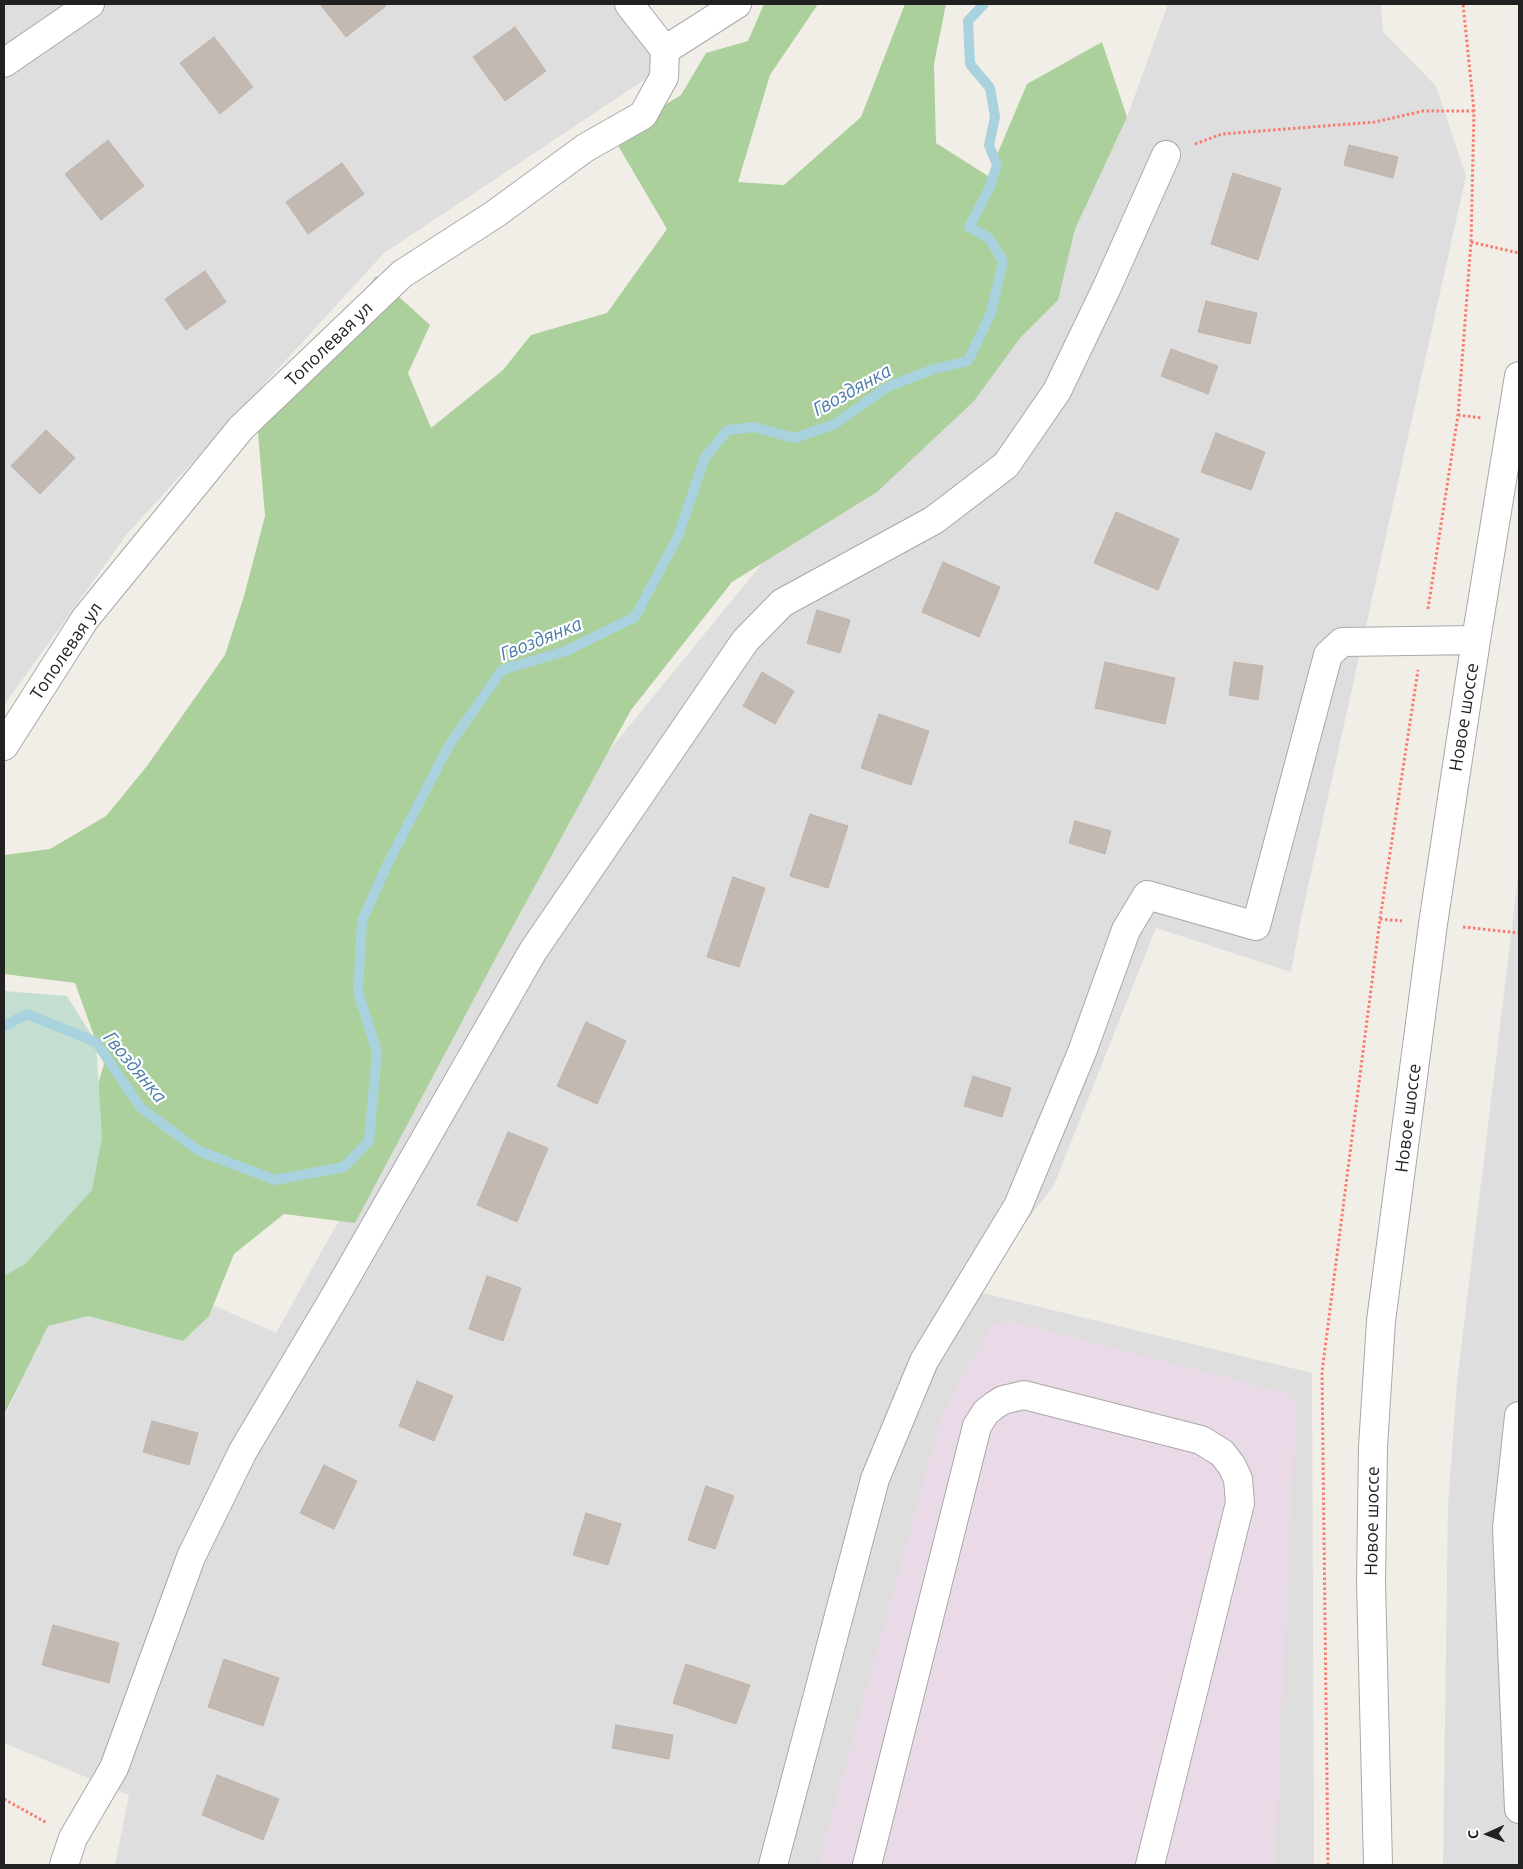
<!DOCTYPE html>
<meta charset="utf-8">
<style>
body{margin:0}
#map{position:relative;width:1523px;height:1869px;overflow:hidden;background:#f1eee7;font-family:Ubuntu,sans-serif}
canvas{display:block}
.frame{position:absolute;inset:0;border:5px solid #212121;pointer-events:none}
.north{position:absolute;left:1463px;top:1809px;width:50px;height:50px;-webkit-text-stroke:4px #fff;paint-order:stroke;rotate:268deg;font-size:14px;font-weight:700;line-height:20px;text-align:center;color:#212121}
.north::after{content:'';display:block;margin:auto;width:18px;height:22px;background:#212121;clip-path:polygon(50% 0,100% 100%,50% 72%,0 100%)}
</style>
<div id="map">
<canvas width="1523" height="1869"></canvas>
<div class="frame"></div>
<div class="north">С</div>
</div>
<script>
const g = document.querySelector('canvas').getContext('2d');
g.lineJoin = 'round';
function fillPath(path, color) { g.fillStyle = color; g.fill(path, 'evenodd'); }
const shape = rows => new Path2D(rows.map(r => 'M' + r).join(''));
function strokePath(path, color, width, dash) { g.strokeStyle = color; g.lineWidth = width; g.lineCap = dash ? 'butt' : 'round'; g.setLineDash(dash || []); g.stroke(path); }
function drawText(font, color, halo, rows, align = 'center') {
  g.font = font + ' Ubuntu,sans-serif'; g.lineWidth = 4.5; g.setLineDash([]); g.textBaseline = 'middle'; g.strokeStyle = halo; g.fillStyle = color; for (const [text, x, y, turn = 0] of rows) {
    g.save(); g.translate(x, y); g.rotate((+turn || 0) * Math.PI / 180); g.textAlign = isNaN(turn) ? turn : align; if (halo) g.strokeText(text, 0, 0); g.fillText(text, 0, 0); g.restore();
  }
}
const residential = shape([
 [4,4,623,4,662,68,384,253,127,534,4,705],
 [1168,4,1381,4,1383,32,1436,86,1466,176,1300,923,1291,972,1156,928,1054,1185,987,1274,978,1292,1312,1373,1314,1865,115,1865,129,1795,4,1743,4,1418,82,1247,276,1333,585,780,1127,117],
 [1519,869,1519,1865,1443,1865,1448,1504,1457,1382]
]);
const industrial = shape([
 [1011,1321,1288,1394,1296,1407,1275,1865,818,1865,942,1414,991,1325]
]);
const forest = shape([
 [764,4,818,4,770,75,738,182,784,185,861,117,905,4,946,4,934,64,936,143,988,176,1027,84,1102,42,1127,117,1075,229,1058,300,1020,338,974,401,877,492,732,582,631,710,500,950,355,1223,284,1214,234,1254,209,1316,183,1341,88,1316,48,1326,4,1415,4,1257,78,1153,104,1064,75,983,4,974,4,855,50,849,106,816,147,766,225,655,244,596,265,516,258,433,376,276,430,325,408,373,431,428,503,370,531,335,607,313,667,229,613,137,681,95,706,53,748,41]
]);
const wetland = shape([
 [4,991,67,996,96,1042,102,1138,92,1190,25,1264,4,1276]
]);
const stream = shape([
 [4,1026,27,1014,96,1042,141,1108,199,1151,275,1180,344,1167,369,1141,377,1052,358,992,362,921,387,865,448,747,502,670,566,651,635,617,678,536,705,457,728,430,753,427,795,438,835,424,887,387,934,369,968,361,991,313,1003,261,989,238,969,227,990,187,997,165,989,145,995,117,990,88,970,64,968,21,984,4]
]);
const building = shape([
 [320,4,384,4,386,6,346,37,320,4],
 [515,27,546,71,505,101,473,57,515,27],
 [214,37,253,87,220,114,180,63,214,37],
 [108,140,144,186,101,220,65,174,108,140],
 [1349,145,1398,157,1393,178,1344,165,1349,145],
 [342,163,364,194,308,234,286,202,342,163],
 [1233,173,1281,188,1258,260,1211,244,1233,173],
 [205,271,226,302,186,330,165,299,205,271],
 [1206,301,1257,313,1250,344,1198,332,1206,301],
 [1171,349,1218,366,1208,394,1161,376,1171,349],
 [46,430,75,458,40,494,11,466,46,430],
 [1216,433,1265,452,1251,490,1201,472,1216,433],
 [1116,512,1179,539,1158,590,1094,563,1116,512],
 [943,562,1000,587,979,637,922,612,943,562],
 [817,610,850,620,840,653,807,643,817,610],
 [1105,662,1175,678,1165,724,1095,708,1105,662],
 [1234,662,1263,666,1258,700,1229,695,1234,662],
 [762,672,794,691,775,724,743,706,762,672],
 [879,714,929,731,911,785,861,768,879,714],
 [810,814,848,826,828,888,790,876,810,814],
 [1075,821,1111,831,1105,854,1069,843,1075,821],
 [733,877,765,888,739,967,707,957,733,877],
 [586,1022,626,1041,597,1104,557,1086,586,1022],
 [973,1076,1011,1088,1002,1117,964,1106,973,1076],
 [508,1132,548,1148,517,1222,477,1205,508,1132],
 [487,1276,521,1288,503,1341,469,1329,487,1276],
 [417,1381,453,1396,434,1441,399,1426,417,1381],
 [152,1421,198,1433,189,1465,143,1452,152,1421],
 [324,1465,357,1481,334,1529,300,1513,324,1465],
 [706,1486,734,1496,715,1549,688,1540,706,1486],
 [586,1513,621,1524,608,1565,573,1555,586,1513],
 [53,1625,119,1643,109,1683,42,1665,53,1625],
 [224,1659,279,1678,263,1726,208,1707,224,1659],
 [686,1664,750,1685,736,1724,673,1703,686,1664],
 [616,1725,673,1735,669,1759,612,1748,616,1725],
 [217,1775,279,1799,263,1840,202,1815,217,1775]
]);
const path = shape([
 [1195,144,1222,134,1375,122,1423,111,1474,111],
 [1471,242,1519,253],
 [1458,415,1482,418],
 [1428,609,1458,415,1471,242,1474,111,1463,4],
 [1380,919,1402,921],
 [1463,927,1519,933],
 [4,1799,47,1823],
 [1328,1865,1322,1372,1380,919,1418,670]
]);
const minor = shape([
 [665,50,737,4],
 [4,63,90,4],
 [4,746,85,619,241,428,402,274,495,214,585,148,643,115,664,77,665,50,629,4],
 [1519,1416,1507,1528,1519,1809],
 [64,1865,73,1838,114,1768,191,1557,243,1451,334,1298,533,951,745,641,782,603,934,520,1006,465,1057,391,1107,287,1166,155],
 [773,1865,875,1479,924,1361,1018,1206,1082,1052,1126,930,1147,895,1256,926,1328,655,1342,642,1476,640],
 [867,1865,977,1426,986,1412,995,1405,1003,1400,1024,1395,1201,1440,1222,1453,1232,1466,1238,1479,1240,1503,1150,1865],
 [1378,1865,1371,1582,1373,1447,1381,1321,1433,924,1476,640,1519,376]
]);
const streetNames = [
 ["Тополевая ул",329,344,-44],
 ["Тополевая ул",66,651,-56],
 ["Новое шоссе",1464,717,-81],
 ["Новое шоссе",1408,1118,-83],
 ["Новое шоссе",1372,1521,-89]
];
const waterNames = [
 ["Гвоздянка",852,390,-29],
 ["Гвоздянка",541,639,-22],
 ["Гвоздянка",135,1067,50]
];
fillPath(residential, '#dfdede');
fillPath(industrial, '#ead9e7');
fillPath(forest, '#acd09c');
fillPath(wetland, '#c4dfd2');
strokePath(stream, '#a8d3de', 10);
fillPath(building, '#c2b9b3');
strokePath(building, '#c3b4aa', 1);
strokePath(minor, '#a8a8a8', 30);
strokePath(path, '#f97c70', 3, [2.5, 2.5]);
strokePath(minor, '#fff', 28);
drawText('18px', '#212121', '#fff', streetNames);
drawText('italic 19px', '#497aa9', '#fff', waterNames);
</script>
